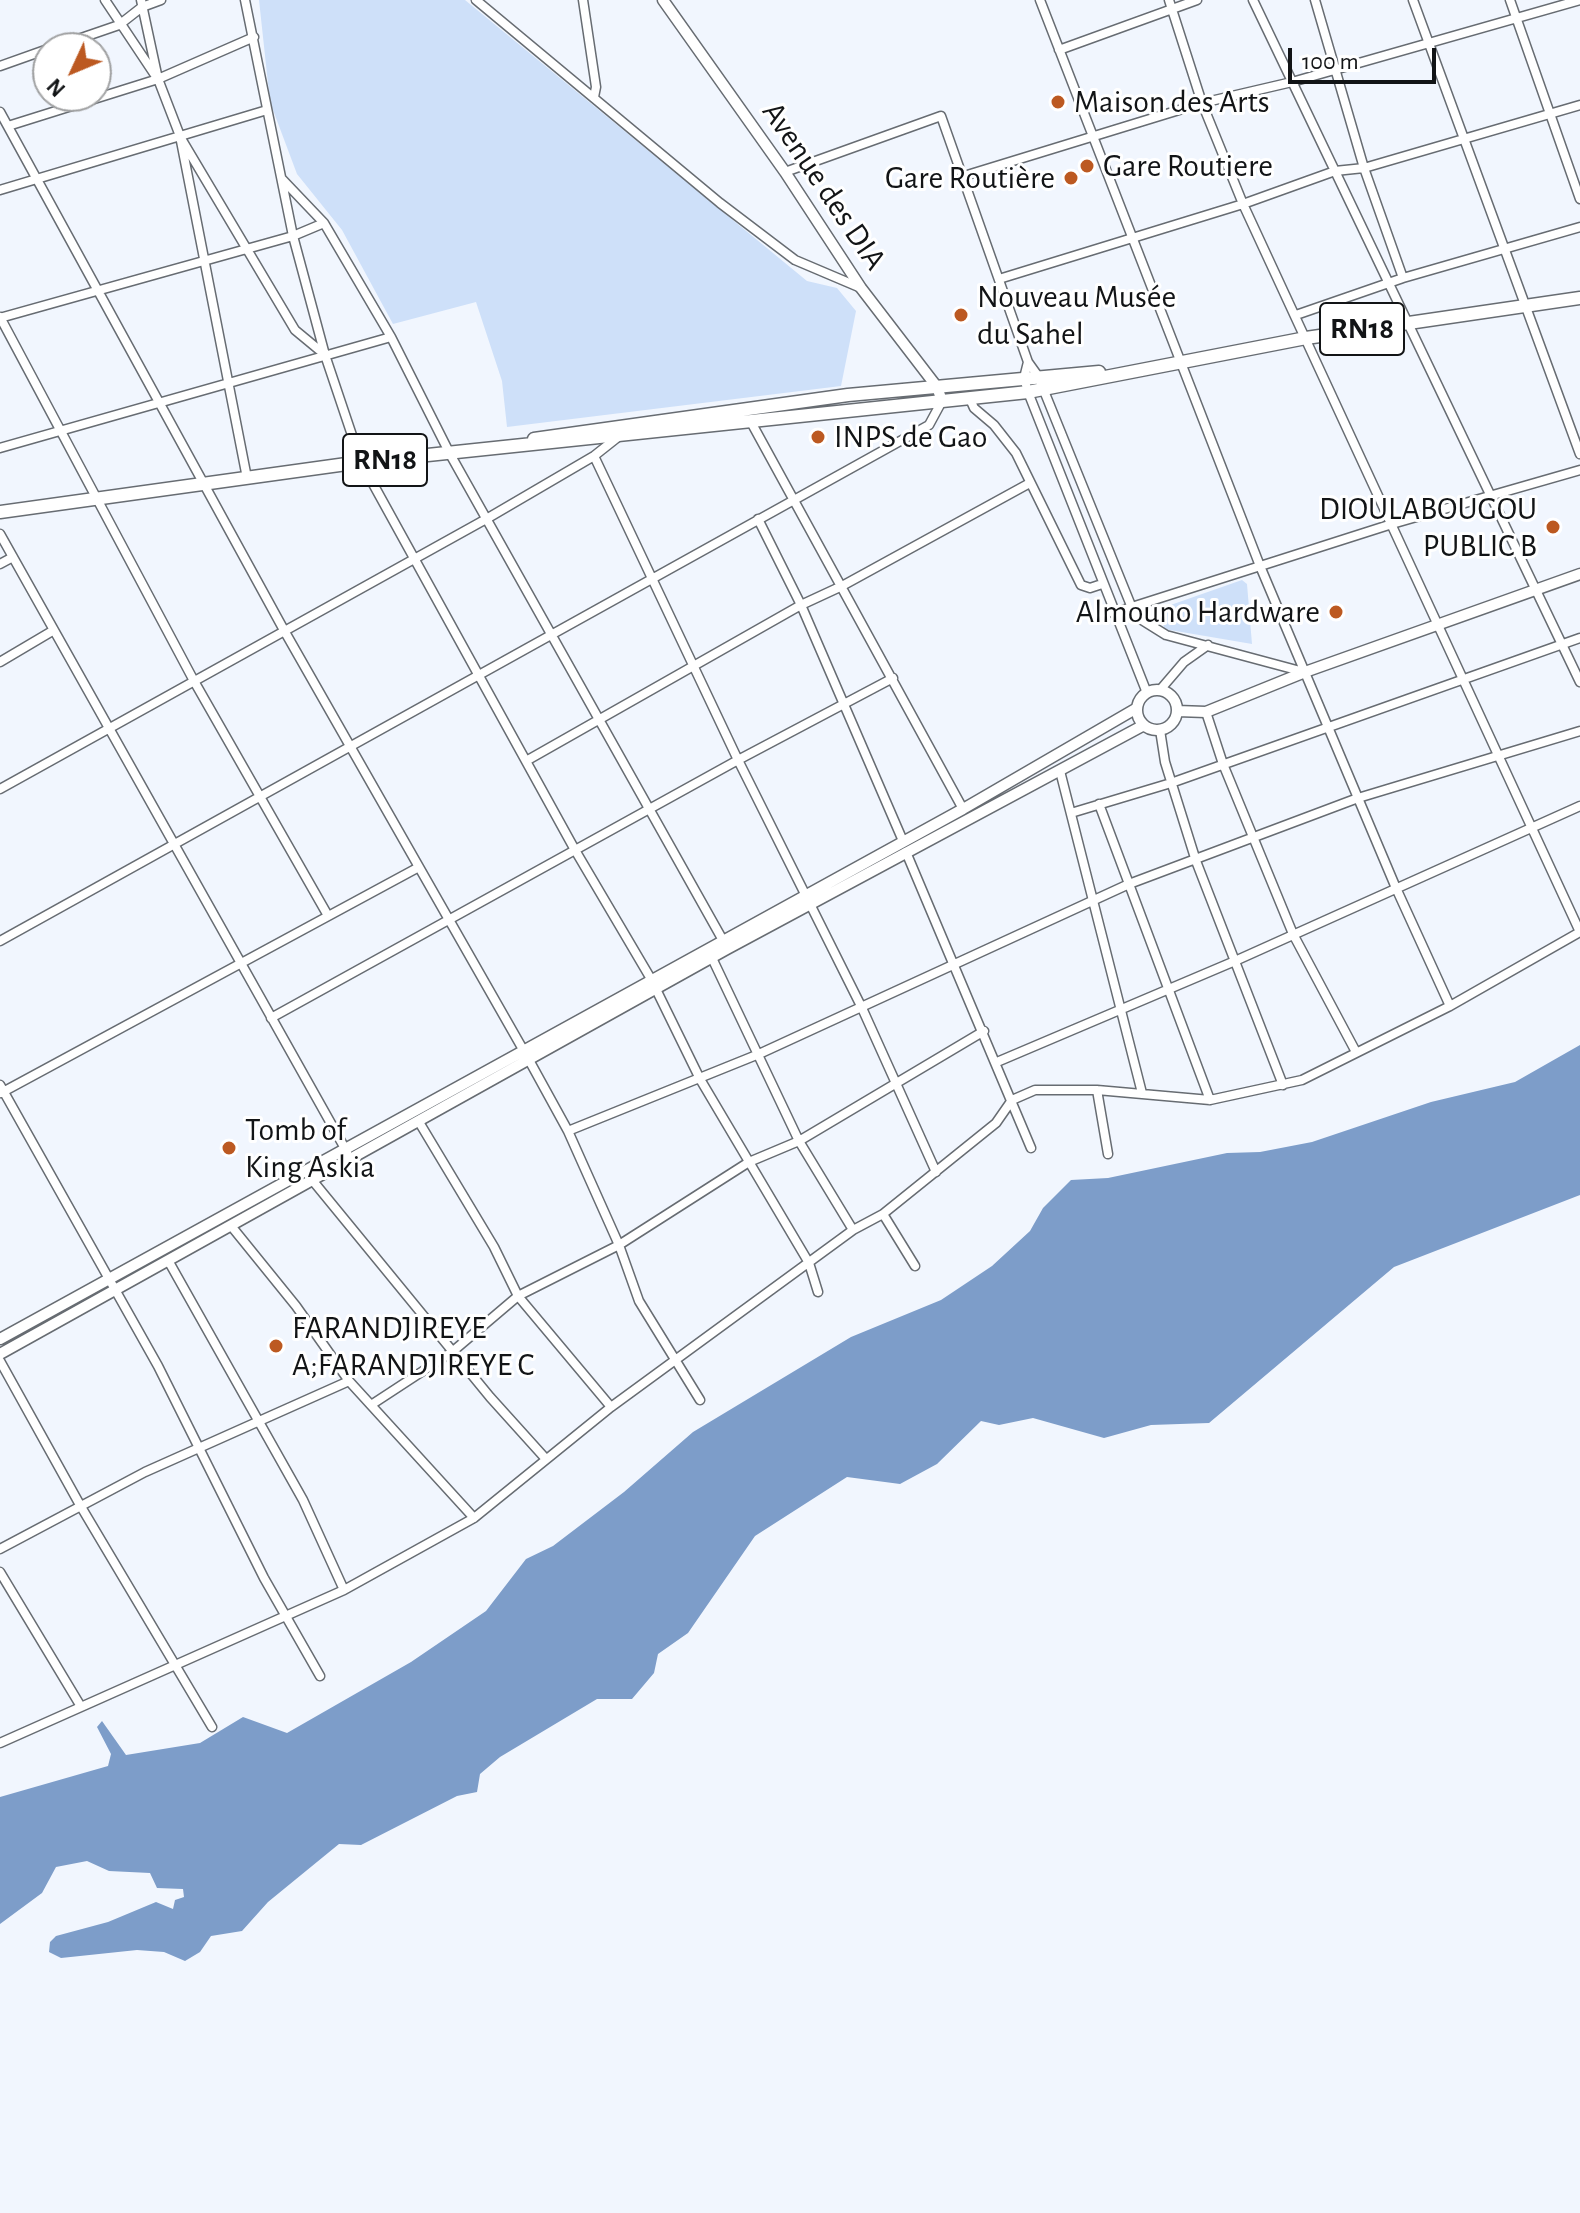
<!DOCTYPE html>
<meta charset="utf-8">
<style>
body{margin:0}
#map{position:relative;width:1580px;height:2213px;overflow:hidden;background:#f1f6fe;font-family:"Alegreya Sans",sans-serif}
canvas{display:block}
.north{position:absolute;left:32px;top:32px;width:80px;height:80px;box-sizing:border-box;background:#fff;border:2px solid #a0a1a2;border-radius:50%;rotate:226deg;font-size:22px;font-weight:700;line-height:32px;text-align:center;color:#121416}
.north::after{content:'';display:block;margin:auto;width:28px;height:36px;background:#bc5921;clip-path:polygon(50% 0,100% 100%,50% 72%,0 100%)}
.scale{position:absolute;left:1288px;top:48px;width:148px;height:36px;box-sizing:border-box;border:4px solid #121416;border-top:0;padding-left:10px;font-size:24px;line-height:28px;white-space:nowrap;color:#121416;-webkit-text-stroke:6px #fff;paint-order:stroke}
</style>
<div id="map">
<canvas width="1580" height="2213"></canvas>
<div class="north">N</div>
<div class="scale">100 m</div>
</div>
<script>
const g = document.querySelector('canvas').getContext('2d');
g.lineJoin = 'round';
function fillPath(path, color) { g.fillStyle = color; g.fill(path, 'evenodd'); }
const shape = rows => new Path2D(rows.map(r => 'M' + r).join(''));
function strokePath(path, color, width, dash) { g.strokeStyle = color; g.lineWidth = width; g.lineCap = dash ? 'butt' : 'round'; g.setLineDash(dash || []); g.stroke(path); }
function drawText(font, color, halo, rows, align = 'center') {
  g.font = font + ' "Alegreya Sans",sans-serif'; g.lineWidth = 6; g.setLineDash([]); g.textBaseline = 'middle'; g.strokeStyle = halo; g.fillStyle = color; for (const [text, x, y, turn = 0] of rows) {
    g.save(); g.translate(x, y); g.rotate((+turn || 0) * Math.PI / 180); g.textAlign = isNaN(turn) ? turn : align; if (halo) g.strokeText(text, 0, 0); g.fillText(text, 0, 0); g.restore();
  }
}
const green = shape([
 [259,0,465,0,807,281,837,288,856,311,841,386,507,427,502,381,476,302,393,324,342,230,297,174,270,102],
 [1242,580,1247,584,1252,644,1164,629,1162,608]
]);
const water = shape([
 [1580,1045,1580,1195,1394,1267,1209,1423,1151,1425,1104,1438,1033,1418,999,1425,981,1421,937,1464,900,1484,847,1477,755,1536,688,1633,658,1654,654,1673,632,1699,597,1699,500,1757,480,1774,477,1792,457,1796,361,1845,339,1844,268,1902,242,1931,211,1936,200,1952,185,1961,164,1952,137,1950,61,1958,49,1952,50,1942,56,1936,108,1922,156,1902,173,1909,175,1900,184,1897,183,1889,157,1888,150,1873,109,1871,87,1861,56,1867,42,1893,0,1924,0,1797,108,1766,111,1754,97,1727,102,1721,126,1755,200,1743,243,1717,287,1733,411,1662,486,1611,526,1559,553,1546,624,1492,693,1432,851,1337,941,1300,992,1266,1030,1231,1043,1208,1071,1180,1108,1178,1227,1153,1260,1152,1312,1142,1431,1102,1515,1082]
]);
const minor = shape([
 [105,0,155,75],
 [141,0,158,79,180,136,247,478],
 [245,0,293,236,325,355,361,462,575,850,651,979,700,1079,809,1263,818,1292],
 [476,0,720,203,795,260,861,288],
 [583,0,596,87,594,97],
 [1040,0,1260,566,1396,888,1450,1006],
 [1169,0,1202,103,1243,204,1580,932],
 [1253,0,1580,682],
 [1315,0,1364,168,1403,278],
 [1413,0,1580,454],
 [1510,0,1580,199],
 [52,48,119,25,142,7,161,0],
 [1059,50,1197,0],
 [0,66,48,49],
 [0,112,285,632,529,1060,568,1131,619,1245,639,1301,700,1400],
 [8,126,158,79,254,37],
 [182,140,295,330,324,354],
 [785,172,941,116,1028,362,1024,378,1028,392,1147,693],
 [964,176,1202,103,1292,82,1580,0],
 [282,179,324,223,391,337,450,454,725,944],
 [0,190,267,110],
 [999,279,1243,204,1335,171,1364,168,1580,105],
 [1296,315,1403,278,1580,227],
 [0,317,194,681,327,914],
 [0,318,293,236,324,223],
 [1028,362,1038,376,1132,608,1142,620,1166,635,1304,672],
 [970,399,974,408,994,425,1016,453,1081,585,1090,588,1102,584],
 [751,422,963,809],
 [0,448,391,337],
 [594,456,738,760,862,1008,936,1172],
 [758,519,801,605,903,841],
 [0,534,347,1152],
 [0,564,13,557],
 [1113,613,1392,524,1580,470],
 [0,662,54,630],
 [1160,690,1184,662,1208,645],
 [1206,712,1223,764,1293,934,1356,1052],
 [1160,730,1165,762,1196,861,1283,1085],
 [526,761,801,605,842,586,1028,484],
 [1060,771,1142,1093],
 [0,789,488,518,594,456,618,437],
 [1099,804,1210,1100],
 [1071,813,1171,783,1580,638],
 [906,852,1031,1148],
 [0,941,929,425,942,401],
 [712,958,799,1141,853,1230],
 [271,1018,738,760,893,678],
 [997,1062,1235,961,1580,806],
 [0,1085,158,1366,264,1578,320,1676],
 [1097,1090,1108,1154],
 [1,1093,419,867],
 [419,1122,494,1247,518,1296,611,1407],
 [568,1131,759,1054,1129,884,1358,798,1580,731],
 [313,1181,490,1397,545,1458],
 [883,1214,915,1266],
 [232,1227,296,1306,349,1381,474,1518],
 [169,1262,303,1500,344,1590],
 [0,1361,80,1505,212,1727],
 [371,1405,452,1352,518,1296,619,1245,749,1162,799,1141,984,1031],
 [0,1549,145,1472,349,1381],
 [0,1572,80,1705],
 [0,1743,344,1590,474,1518,611,1407,853,1230,883,1214,996,1123,1012,1100,1035,1090,1097,1090,1210,1100,1302,1080,1450,1006,1580,932]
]);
const tertiary = shape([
 [663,0,785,172,861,288,937,387,942,401],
 '1137 710a20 20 0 1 1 40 0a20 20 0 1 1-40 0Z',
 [1177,711,1206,712,1305,672,1580,574],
 [0,1339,963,809,1137,708],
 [0,1354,727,949,1144,725]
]);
const primary = shape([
 [534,439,848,395,1099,372],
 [0,512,361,462,1028,392,1306,338,1580,298]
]);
const markers = [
 [1058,102,8,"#bc5921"],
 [1087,166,8,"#bc5921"],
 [1071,178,8,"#bc5921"],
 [961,315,8,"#bc5921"],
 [818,437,8,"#bc5921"],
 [1553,527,8,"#bc5921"],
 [1336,612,8,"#bc5921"],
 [229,1148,8,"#bc5921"],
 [276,1346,8,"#bc5921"]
];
const shields = [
 [1362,329,84],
 [385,460,84]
];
const shieldNames = [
 ["RN18",1362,329],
 ["RN18",385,460]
];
const poiNames = [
 ["Maison des Arts",1074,102],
 ["Gare Routiere",1103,166],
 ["Gare Routière",1055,178,"right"],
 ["Nouveau Musée",977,297],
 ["du Sahel",977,334],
 ["INPS de Gao",834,437],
 ["DIOULABOUGOU",1537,509,"right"],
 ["PUBLIC B",1537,546,"right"],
 ["Almouno Hardware",1320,612,"right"],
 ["Tomb of",245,1130],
 ["King Askia",245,1167],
 ["FARANDJIREYE",292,1328],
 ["A;FARANDJIREYE C",292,1365]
];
const streetNames = [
 ["Avenue des DIA",824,186,56]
];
fillPath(green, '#cee0f9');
fillPath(water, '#7d9dc9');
strokePath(minor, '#676c72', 11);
strokePath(tertiary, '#676c72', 13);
strokePath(primary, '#676c72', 15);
strokePath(minor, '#fff', 8);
strokePath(tertiary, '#fff', 10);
strokePath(primary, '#fff', 12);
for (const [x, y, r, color] of markers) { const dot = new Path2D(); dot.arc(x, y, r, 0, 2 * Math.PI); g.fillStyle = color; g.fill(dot); strokePath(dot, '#fff', 3); }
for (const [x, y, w] of shields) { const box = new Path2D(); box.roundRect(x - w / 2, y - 26, w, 52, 6); g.fillStyle = '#fff'; g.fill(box); strokePath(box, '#121416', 2); }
drawText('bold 30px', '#121416', null, shieldNames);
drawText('32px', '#121416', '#fff', poiNames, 'left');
drawText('32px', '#121416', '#fff', streetNames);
</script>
